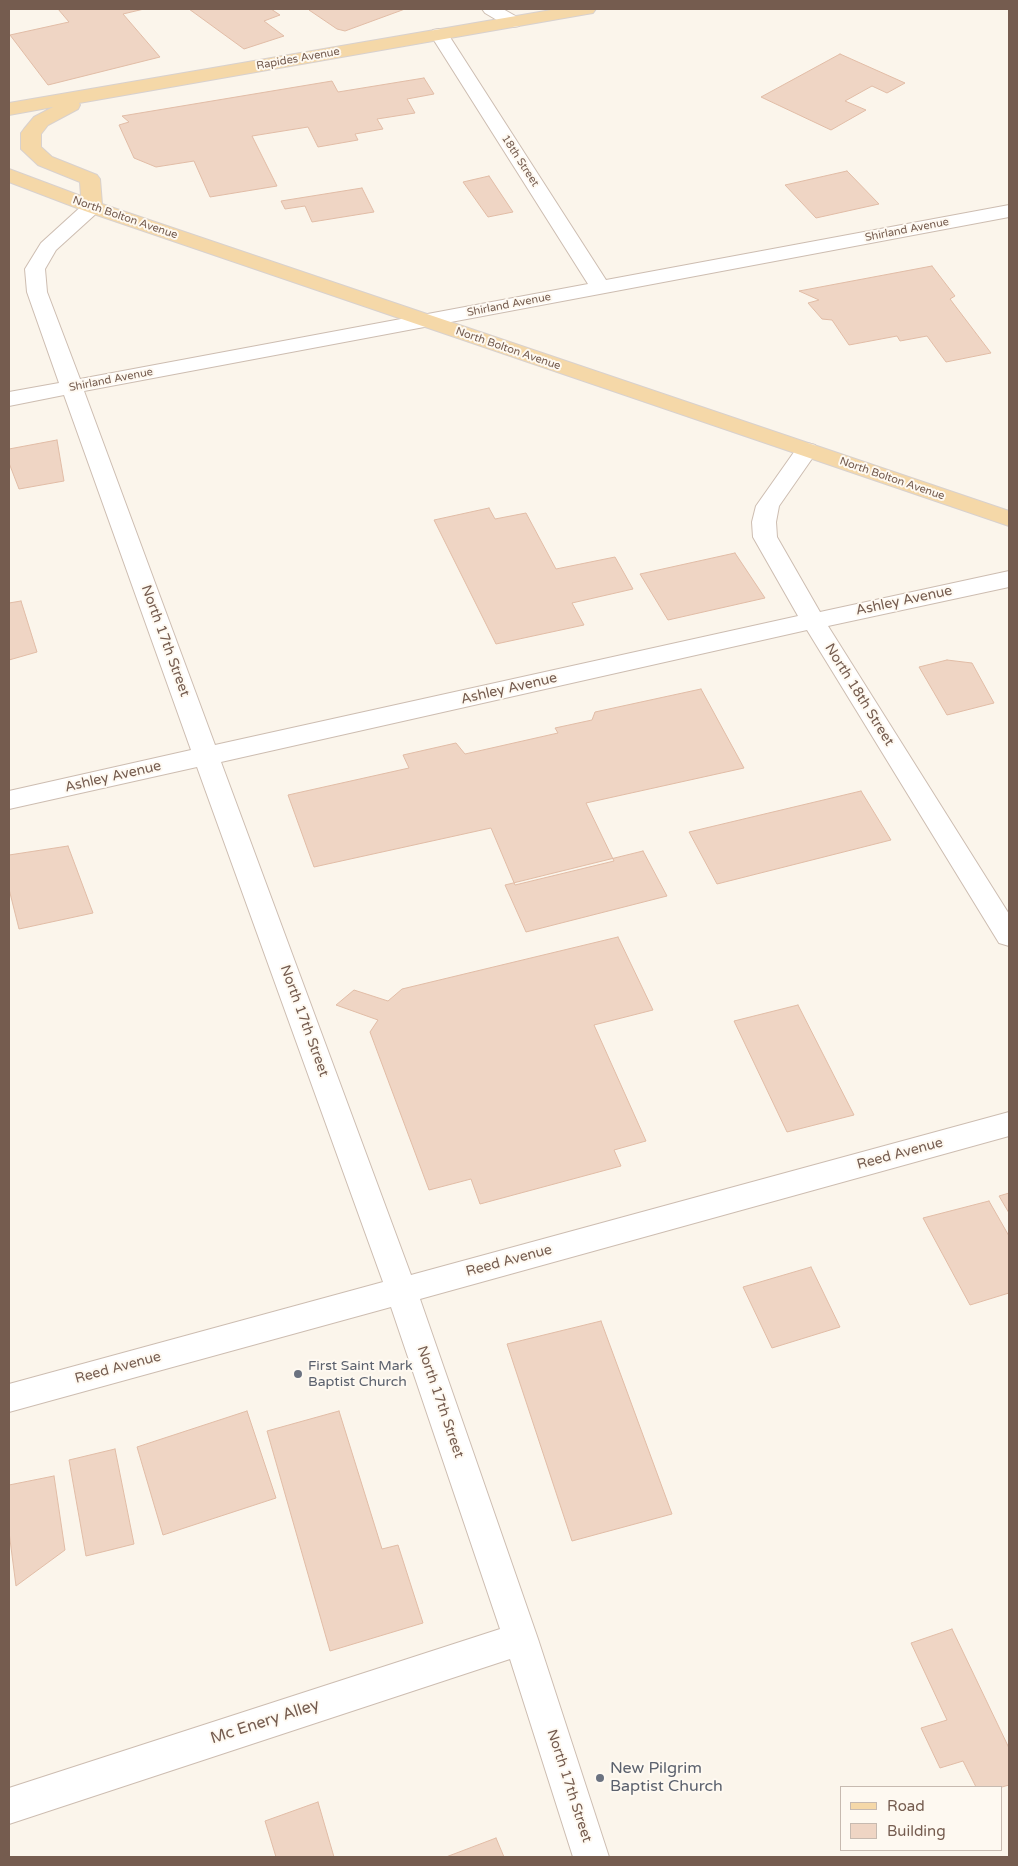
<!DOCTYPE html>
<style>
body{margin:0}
#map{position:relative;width:1018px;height:1866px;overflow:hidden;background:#fbf5eb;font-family:"Varela Round",sans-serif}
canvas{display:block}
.frame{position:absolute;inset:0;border:10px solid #755c4f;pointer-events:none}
.legend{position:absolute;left:840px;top:1786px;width:162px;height:65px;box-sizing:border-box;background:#fef9f1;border:1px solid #c7bab0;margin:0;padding:6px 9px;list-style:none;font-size:15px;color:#755c4f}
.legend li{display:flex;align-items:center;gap:10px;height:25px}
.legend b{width:25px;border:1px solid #c7bab0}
</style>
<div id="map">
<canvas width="1018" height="1866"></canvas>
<div class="frame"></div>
<ul class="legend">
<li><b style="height:6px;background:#f5d8a8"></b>Road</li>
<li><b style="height:14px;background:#efd5c4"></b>Building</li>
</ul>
</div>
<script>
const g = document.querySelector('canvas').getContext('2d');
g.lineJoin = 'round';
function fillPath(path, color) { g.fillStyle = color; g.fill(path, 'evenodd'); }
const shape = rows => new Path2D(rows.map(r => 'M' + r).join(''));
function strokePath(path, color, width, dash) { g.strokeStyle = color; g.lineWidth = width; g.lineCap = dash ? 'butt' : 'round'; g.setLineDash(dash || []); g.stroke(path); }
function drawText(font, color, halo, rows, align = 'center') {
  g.font = font + ' "Varela Round",sans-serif'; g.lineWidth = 4; g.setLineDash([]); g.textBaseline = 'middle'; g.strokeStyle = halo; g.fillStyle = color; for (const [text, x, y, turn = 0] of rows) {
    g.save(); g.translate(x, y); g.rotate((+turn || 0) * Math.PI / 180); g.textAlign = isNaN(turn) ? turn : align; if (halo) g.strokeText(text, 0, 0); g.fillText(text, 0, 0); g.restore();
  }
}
const building = shape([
 [58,9,144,9,123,14,160,57,48,85,10,35,69,22,58,9],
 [189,9,271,9,280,15,264,21,284,36,244,49,189,9],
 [313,9,405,9,345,31,337,29,309,10,313,9],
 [840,54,905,83,887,93,872,86,845,101,866,110,831,130,761,97,840,54],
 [424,78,434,94,407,99,415,113,377,119,383,129,355,134,358,140,318,147,308,127,252,136,277,186,210,197,194,161,156,167,134,158,119,125,129,122,122,116,332,81,338,92,424,78],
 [847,171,879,204,816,218,785,185,847,171],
 [489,176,513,212,488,217,463,182,489,176],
 [362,188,374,212,312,222,305,206,285,209,281,201,362,188],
 [932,266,955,296,950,299,991,353,946,362,927,336,900,341,897,336,849,345,832,320,822,319,808,303,819,300,799,291,932,266],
 [57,440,64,481,19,489,9,463,9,449,57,440],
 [489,508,495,519,526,513,556,569,615,557,633,589,572,603,584,625,496,644,434,520,489,508],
 [735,553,765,598,668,620,640,574,735,553],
 [21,601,37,652,9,660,9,603,21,601],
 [947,660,972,663,994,703,947,715,919,667,947,660],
 [701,689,744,768,586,803,614,861,515,885,491,828,314,867,288,795,409,768,403,755,456,743,465,754,558,733,555,728,592,720,595,712,701,689],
 [861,791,891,840,717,884,689,832,861,791],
 [68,846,93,913,19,929,9,889,9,855,68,846],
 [643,851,667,896,526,932,505,885,643,851],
 [618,937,653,1010,594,1025,646,1141,614,1150,621,1166,480,1204,471,1179,429,1190,370,1032,378,1020,336,1005,354,990,388,1001,402,989,618,937],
 [798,1005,854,1115,787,1132,734,1021,798,1005],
 [1009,1193,1009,1213,999,1196,1009,1193],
 [989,1201,1009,1236,1009,1293,970,1305,923,1218,989,1201],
 [811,1267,840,1327,772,1348,743,1287,811,1267],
 [601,1321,672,1514,572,1541,507,1344,601,1321],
 [247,1411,276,1498,163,1535,137,1447,247,1411],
 [339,1411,382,1549,398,1545,423,1623,330,1651,267,1431,339,1411],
 [115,1449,134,1544,86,1556,69,1460,115,1449],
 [54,1476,65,1550,16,1586,9,1532,9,1485,54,1476],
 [952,1629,1009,1748,1009,1785,1002,1787,976,1787,963,1761,940,1768,921,1728,947,1720,911,1643,952,1629],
 [318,1802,334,1857,276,1857,265,1821,318,1802],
 [496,1838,504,1857,446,1857,496,1838]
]);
const minor = shape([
 [482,9,503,9,519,18,522,22,519,26,513,27,507,26,485,13,482,9],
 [439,29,445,30,448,34,606,280,1009,205,1009,217,84,391,215,745,798,616,753,537,752,522,756,506,799,445,807,443,815,445,818,450,779,506,776,522,777,537,820,612,1009,571,1009,587,828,626,1009,914,1009,946,999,943,807,630,221,762,411,1275,1009,1112,1009,1136,420,1299,538,1639,609,1857,573,1857,510,1659,9,1824,9,1788,500,1629,391,1307,9,1412,9,1384,383,1282,197,767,9,809,9,791,191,750,64,395,9,406,9,392,59,383,27,292,25,269,41,243,85,203,92,201,99,203,102,207,99,211,56,250,45,269,47,292,80,379,588,284,430,34,433,30,439,29]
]);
const major = shape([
 [557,9,596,9,593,13,587,14,79,103,80,105,78,109,48,125,41,134,41,147,52,157,97,175,100,179,102,204,1009,511,1009,526,85,211,9,182,9,169,81,196,80,182,38,165,21,149,21,133,24,129,34,117,53,107,9,115,9,103,557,9]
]);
const markers = [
 [298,1374,5,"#6b7280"],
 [600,1778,5,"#6b7280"]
];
const farStreetnames = [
 ["Rapides Avenue",298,59,-10],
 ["18th Street",520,161,57],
 ["North Bolton Avenue",125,218,19],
 ["Shirland Avenue",907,230,-11],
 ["Shirland Avenue",509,305,-11],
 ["North Bolton Avenue",508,349,19],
 ["Shirland Avenue",111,380,-11],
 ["North Bolton Avenue",892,479,19]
];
const streetNames = [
 ["Ashley Avenue",904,601,-12],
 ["North 17th Street",165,641,70],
 ["Ashley Avenue",509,689,-13],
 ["North 18th Street",859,695,58],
 ["Ashley Avenue",113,777,-13],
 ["North 17th Street",304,1021,70],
 ["Reed Avenue",900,1154,-15],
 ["Reed Avenue",509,1261,-15],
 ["Reed Avenue",118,1368,-15],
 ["North 17th Street",440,1402,71],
 ["North 17th Street",569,1786,72]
];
const worshipNames = [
 ["First Saint Mark",308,1366],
 ["Baptist Church",308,1382]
];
const nearStreetnames = [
 ["Mc Enery Alley",265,1722,-18]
];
const nearWorshipnames = [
 ["New Pilgrim",610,1769],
 ["Baptist Church",610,1787]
];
fillPath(building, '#efd5c4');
strokePath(building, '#e1bca6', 1);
strokePath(minor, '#cdbdb1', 2);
strokePath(major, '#d8d1ce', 2);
fillPath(minor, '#fff');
fillPath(major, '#f5d8a8');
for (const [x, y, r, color] of markers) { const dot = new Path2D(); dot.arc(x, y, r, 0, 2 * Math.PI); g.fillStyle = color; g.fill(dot); strokePath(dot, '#fef9f1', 2); }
drawText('11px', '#755c4f', '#fef9f1', farStreetnames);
drawText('14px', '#755c4f', '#fef9f1', streetNames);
drawText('14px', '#5b616d', '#fef9f1', worshipNames, 'left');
drawText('16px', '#755c4f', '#fef9f1', nearStreetnames);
drawText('16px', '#5b616d', '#fef9f1', nearWorshipnames, 'left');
</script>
